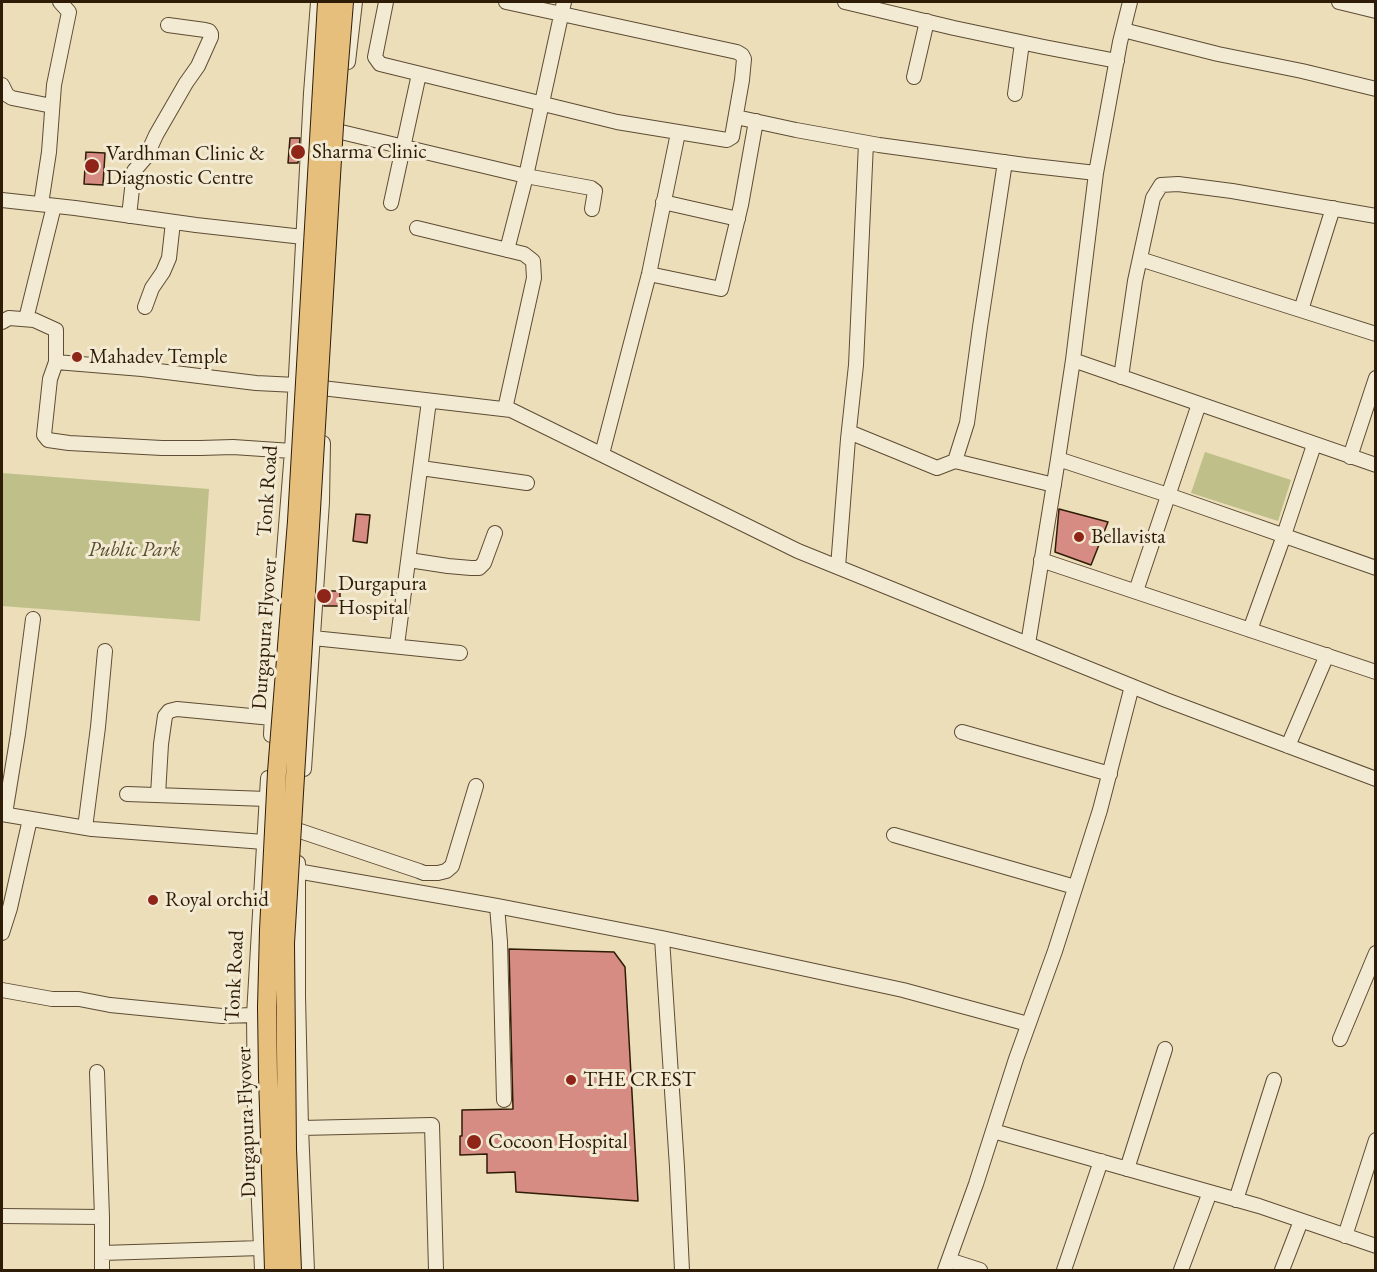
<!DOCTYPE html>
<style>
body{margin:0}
#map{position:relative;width:1377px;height:1272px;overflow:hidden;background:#ebdeb9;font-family:"EB Garamond",serif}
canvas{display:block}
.frame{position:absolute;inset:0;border:3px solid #2f1c07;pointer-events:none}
</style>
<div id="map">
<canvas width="1377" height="1272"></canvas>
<div class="frame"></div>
</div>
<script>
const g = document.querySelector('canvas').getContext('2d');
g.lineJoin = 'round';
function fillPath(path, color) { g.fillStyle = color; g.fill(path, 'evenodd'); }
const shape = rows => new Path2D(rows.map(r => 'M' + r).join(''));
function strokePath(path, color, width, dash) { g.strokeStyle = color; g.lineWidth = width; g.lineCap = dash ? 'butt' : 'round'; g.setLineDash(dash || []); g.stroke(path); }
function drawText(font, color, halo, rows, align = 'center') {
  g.font = font + ' "EB Garamond",serif'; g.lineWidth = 6; g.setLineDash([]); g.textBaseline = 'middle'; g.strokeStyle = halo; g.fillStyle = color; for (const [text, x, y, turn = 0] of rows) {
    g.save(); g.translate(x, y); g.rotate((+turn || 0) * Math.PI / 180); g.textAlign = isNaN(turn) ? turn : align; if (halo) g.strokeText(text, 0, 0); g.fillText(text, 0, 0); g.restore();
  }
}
const green = shape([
 [1205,452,1291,480,1278,521,1191,493],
 [2,473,209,489,200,621,2,606]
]);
const building = shape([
 [290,138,300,138,298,163,288,163,290,138],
 [86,152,105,153,103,185,84,184,86,152],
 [1059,509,1108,522,1091,565,1055,552,1059,509],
 [356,514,370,515,367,543,353,541,356,514],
 [325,591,340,591,340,606,324,606,325,591],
 [509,949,614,952,625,967,638,1201,516,1192,515,1172,487,1173,487,1154,460,1155,460,1136,462,1136,462,1110,513,1109,509,949]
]);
const minor = shape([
 [386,2,375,57,380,64,617,122,727,140,732,137,742,80,744,59,742,55,737,52,506,2],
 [845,2,954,28,1044,47,1117,61],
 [1339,2,1376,11],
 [1123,30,1218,54,1302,71,1376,89],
 [348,62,355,2],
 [914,77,927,21],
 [2,85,7,95,12,98,52,106],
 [1015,94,1022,43],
 [736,117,796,130,879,145,1025,165,1096,173],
 [341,132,526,176,591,188,595,191,592,209],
 [2,200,75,208,196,225,303,237],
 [663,202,738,219],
 [391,203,419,74],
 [41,204,49,152,54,85,69,12,60,2],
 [129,216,134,171,146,157,156,135,186,83,198,66,211,37,211,34,209,31,205,30,168,25],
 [417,228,524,254,533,261,534,278,505,409],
 [507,250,526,176,564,2],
 [1140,259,1376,334],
 [649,274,721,289,741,205,756,121],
 [145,307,152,288,163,272,169,258,173,222],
 [1301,310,1333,208],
 [26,319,54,206],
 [2,322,9,318,34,320,56,330,56,362,142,369,256,383,296,385,511,410,798,551,1166,700,1376,779],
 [1073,360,1376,465],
 [56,362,50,379,44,435,48,440,69,443,162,448,200,448,233,447,292,451],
 [1121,377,1135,281,1153,198,1161,185,1178,184,1232,191,1376,216],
 [849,432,937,468,955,461,967,423,980,327,1005,162],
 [602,454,649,274,678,133],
 [1350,457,1376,378],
 [1058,459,1168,495,1376,568],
 [955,461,1054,485],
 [421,468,527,483],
 [409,560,448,566,471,568,479,568,484,563,495,533],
 [1041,560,1376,672],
 [838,567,848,439,856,365,866,143],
 [1136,591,1199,404],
 [1250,630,1282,541,1314,445],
 [313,638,460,653],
 [1028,644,1058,459,1073,360,1096,173,1120,42,1130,2],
 [397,645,429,401],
 [962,732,1110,774],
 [271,735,275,648,281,589,292,451,311,93,318,2],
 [1288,746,1327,655],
 [304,769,322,502,323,443],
 [127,794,267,799],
 [158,795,161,744,165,716,169,711,177,709,272,718],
 [2,814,92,829,264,842],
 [5,814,18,734,33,619],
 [85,828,98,727,105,651],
 [300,831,419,871,424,873,438,873,446,871,452,866,476,786],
 [894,835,1075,887],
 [298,863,298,996,301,1128,307,1270],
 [291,870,497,906,662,938,903,990,1028,1024],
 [497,906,500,942,504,1100],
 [2,933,10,908,30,819],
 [662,938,677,1167,682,1270],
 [2,990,52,999,79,999,110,1005,222,1016,254,1015],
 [1340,1039,1376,953],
 [97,1072,102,1217,102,1270],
 [301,1128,432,1125,436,1270],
 [993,1131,1259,1206,1376,1246],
 [1127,1169,1165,1049],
 [1236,1200,1274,1080],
 [2,1216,102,1217],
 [1345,1236,1376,1140],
 [102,1253,261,1248],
 [949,1260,980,1270],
 [262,1270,255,1114,254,1015,268,778],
 [945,1270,976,1184,1016,1059,1055,951,1100,810,1132,686],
 [1064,1270,1101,1161],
 [1181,1270,1210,1192],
 [1282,1270,1301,1221]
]);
const majorBridge = shape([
 [274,1270,268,1076,267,1007,269,930,277,772,297,521,327,2],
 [292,1270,287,1149,285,943,334,126,344,2]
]);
const markers = [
 [298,152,8,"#8f2418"],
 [92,166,8,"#8f2418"],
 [77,357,6,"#8f2418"],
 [1079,537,6,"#8f2418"],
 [324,596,8,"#8f2418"],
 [153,900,6,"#8f2418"],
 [571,1080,6,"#8f2418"],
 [474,1142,8,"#8f2418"]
];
const poiNames = [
 ["Sharma Clinic",312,152],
 ["Vardhman Clinic &",106,154],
 ["Diagnostic Centre",106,178],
 ["Mahadev Temple",89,357],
 ["Bellavista",1091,537],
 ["Durgapura",338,584],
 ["Hospital",338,608],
 ["Royal orchid",165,900],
 ["THE CREST",583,1080],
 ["Cocoon Hospital",488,1142]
];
const streetNames = [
 ["Tonk Road",268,491,-86],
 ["Durgapura Flyover",265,634,-86],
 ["Tonk Road",235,976,-87],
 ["Durgapura Flyover",247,1122,-92]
];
const parkNames = [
 ["Public Park",134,550]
];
fillPath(green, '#bfbf8a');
fillPath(building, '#d78c83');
strokePath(building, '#2f1c07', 1.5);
strokePath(minor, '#5e4c34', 16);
strokePath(minor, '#f2ead2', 14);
strokePath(majorBridge, '#2f1c07', 20, []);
strokePath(majorBridge, '#e6bf7c', 18);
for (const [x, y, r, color] of markers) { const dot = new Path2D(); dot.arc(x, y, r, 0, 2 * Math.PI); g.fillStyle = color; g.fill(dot); strokePath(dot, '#f2ead2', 2); }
drawText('21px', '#2f1c07', '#f2ead2', poiNames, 'left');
drawText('21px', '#2f1c07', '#f2ead2', streetNames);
drawText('italic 21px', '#5a4d2e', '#f2ead2', parkNames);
</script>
